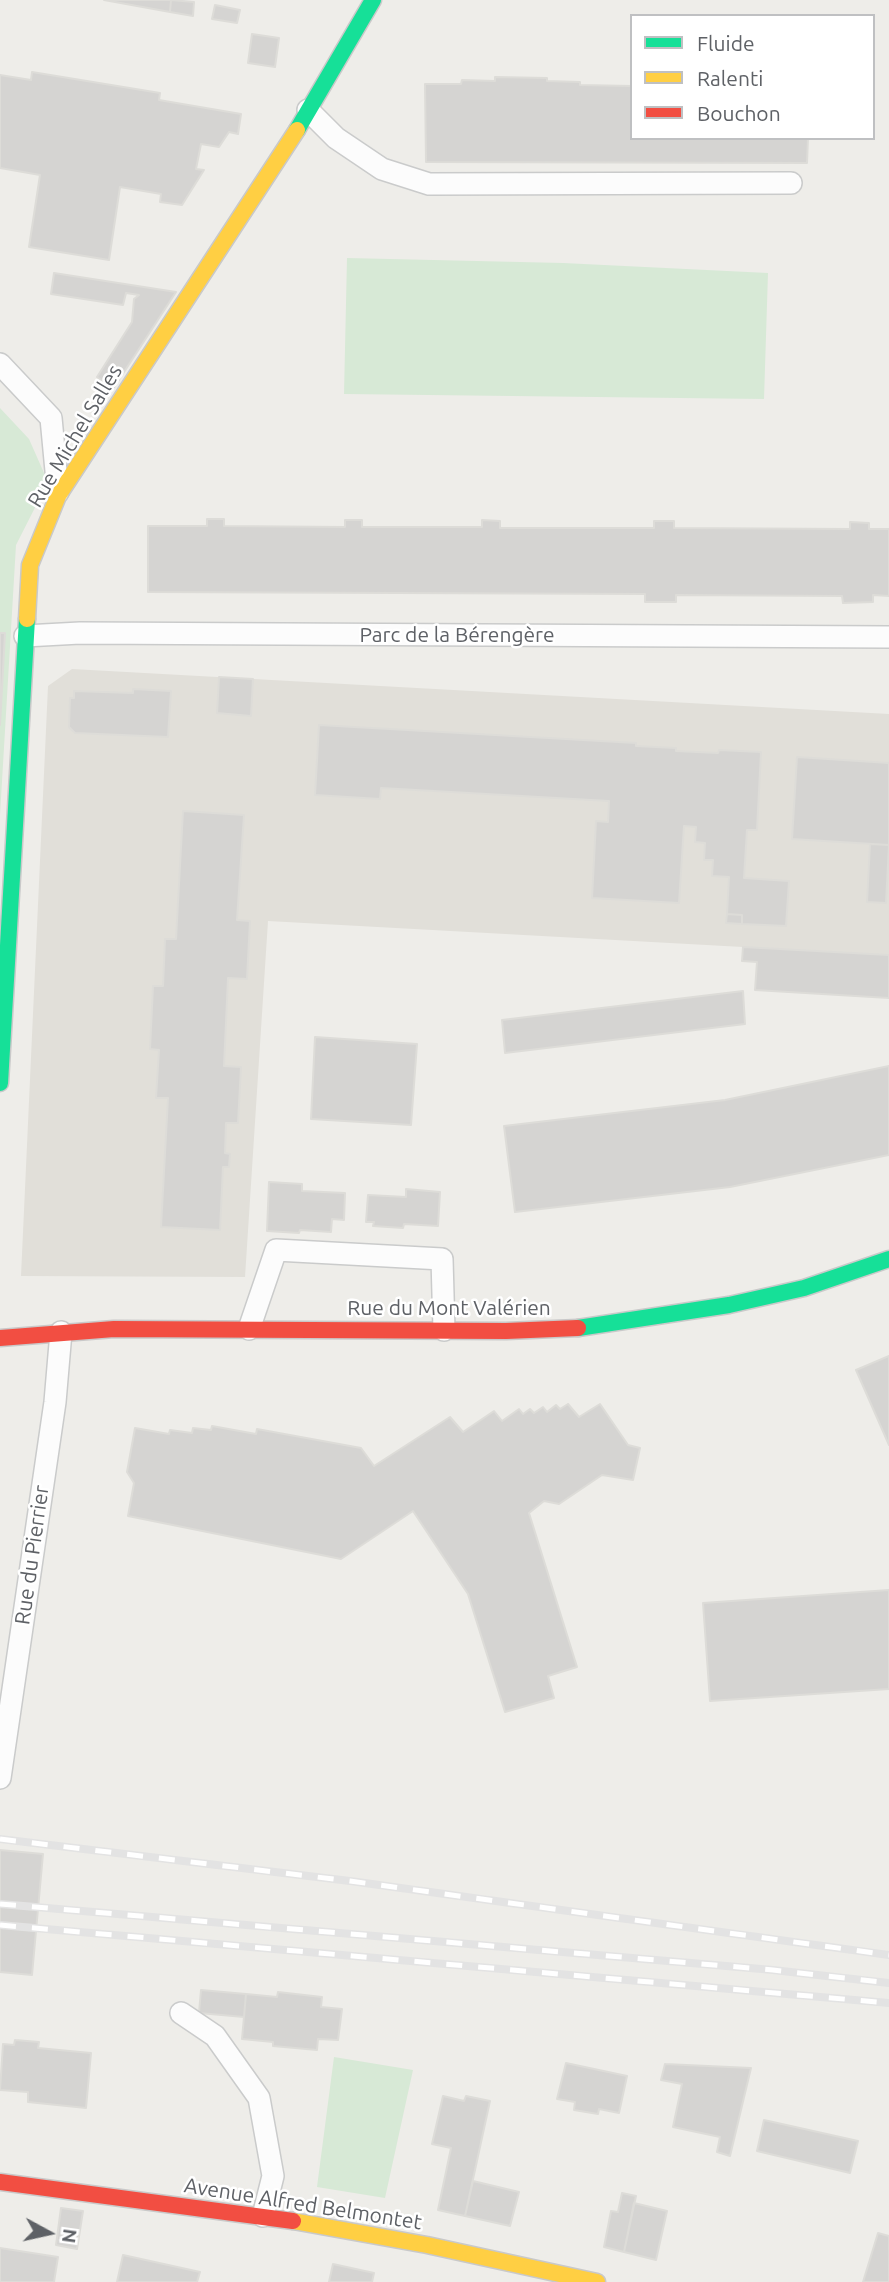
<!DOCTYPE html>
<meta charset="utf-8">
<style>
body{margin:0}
#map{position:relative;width:889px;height:2282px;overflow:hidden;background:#eeede9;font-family:Ubuntu,sans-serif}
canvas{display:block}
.legend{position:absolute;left:630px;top:14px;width:245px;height:126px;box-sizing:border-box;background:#fff;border:2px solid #bfc0c2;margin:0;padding:9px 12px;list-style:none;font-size:21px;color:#5e6166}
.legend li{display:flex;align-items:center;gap:14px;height:35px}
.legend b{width:35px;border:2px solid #bfc0c2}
.north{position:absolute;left:14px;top:2198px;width:70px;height:70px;-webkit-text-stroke:5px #fff;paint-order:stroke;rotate:98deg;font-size:19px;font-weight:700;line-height:28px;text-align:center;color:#5e6166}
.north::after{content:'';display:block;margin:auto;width:24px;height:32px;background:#5e6166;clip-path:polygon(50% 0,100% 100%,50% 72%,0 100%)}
</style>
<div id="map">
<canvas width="889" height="2282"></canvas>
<ul class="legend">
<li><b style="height:9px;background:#16e098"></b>Fluide</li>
<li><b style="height:9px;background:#ffcf43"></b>Ralenti</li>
<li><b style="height:9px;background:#f24e42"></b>Bouchon</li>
</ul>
<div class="north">N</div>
</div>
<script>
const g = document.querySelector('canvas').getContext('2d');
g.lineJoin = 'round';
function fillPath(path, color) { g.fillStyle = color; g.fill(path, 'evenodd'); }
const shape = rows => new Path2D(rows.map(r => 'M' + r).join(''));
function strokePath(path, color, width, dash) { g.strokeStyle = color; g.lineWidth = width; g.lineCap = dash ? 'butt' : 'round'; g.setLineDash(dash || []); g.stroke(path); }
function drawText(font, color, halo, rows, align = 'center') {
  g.font = font + ' Ubuntu,sans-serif'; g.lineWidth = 5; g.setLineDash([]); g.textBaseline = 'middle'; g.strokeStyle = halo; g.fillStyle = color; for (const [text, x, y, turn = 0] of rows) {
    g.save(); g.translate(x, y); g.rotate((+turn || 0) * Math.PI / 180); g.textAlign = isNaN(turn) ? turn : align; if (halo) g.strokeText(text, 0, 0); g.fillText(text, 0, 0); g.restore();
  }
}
const education = shape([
 [72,669,889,714,889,955,268,921,245,1277,21,1276,48,686]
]);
const green = shape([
 [347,258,563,263,768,273,764,399,344,394],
 [0,408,29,439,48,482,16,545,0,815],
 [334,2057,413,2070,385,2198,317,2187]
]);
const building = shape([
 [104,0,171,0,170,12,104,0],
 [171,0,194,2,193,16,170,12,171,0],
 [215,5,240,10,237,23,212,19,215,5],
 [252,34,279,38,275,67,248,63,252,34],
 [32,72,160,93,159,100,241,114,238,134,229,132,219,147,201,144,196,169,204,170,182,205,160,202,161,194,120,187,109,260,29,247,40,175,0,168,0,75,31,80,32,72],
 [495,77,547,78,547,81,580,82,580,85,632,86,632,138,808,138,807,163,426,162,425,84,461,84,462,80,495,81,495,77],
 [54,273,176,292,113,389,97,377,132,322,134,299,139,295,126,293,123,305,51,294,54,273],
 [207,519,224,519,224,526,345,527,345,520,362,520,362,527,482,527,482,520,500,521,500,528,654,528,654,521,674,521,674,528,850,529,850,522,869,523,869,529,889,529,889,596,873,595,873,602,843,603,842,596,676,595,676,602,645,602,645,594,148,592,148,526,207,526,207,519],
 [0,633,5,633,0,725,0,633],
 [219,677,253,679,251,716,217,713,219,677],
 [133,689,171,691,168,737,75,733,69,727,70,698,74,698,74,691,133,693,133,689],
 [319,725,636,743,636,746,676,748,676,751,718,753,719,750,761,752,757,830,747,830,744,878,789,881,786,926,742,924,742,915,727,914,729,877,712,876,713,860,704,860,705,843,695,842,696,827,684,826,679,903,592,898,596,821,608,822,609,801,381,788,380,799,315,795,319,725],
 [797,757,889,763,889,845,792,839,797,757],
 [183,811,244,815,237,920,250,921,247,979,228,978,224,1066,241,1067,238,1123,226,1123,225,1153,230,1154,229,1167,223,1167,220,1230,161,1227,168,1098,156,1098,159,1050,150,1049,153,986,163,986,165,939,176,939,183,811],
 [870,844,889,845,886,903,867,902,870,844],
 [727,914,742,915,742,924,726,923,727,914],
 [743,947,889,955,889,998,755,990,757,962,742,961,743,947],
 [743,991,745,1024,505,1053,502,1020,743,991],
 [315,1037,417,1044,411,1125,311,1119,315,1037],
 [889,1066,889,1155,730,1187,515,1212,504,1126,725,1100,889,1066],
 [269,1182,302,1184,302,1191,345,1193,344,1220,332,1219,331,1232,300,1230,299,1233,267,1231,269,1182],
 [406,1189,440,1192,438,1226,404,1224,403,1228,373,1226,374,1222,366,1222,368,1195,406,1197,406,1189],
 [889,1356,889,1445,856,1370,889,1356],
 [568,1404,579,1417,600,1404,628,1445,640,1448,633,1480,602,1475,559,1504,544,1501,529,1513,577,1667,548,1676,554,1698,505,1712,468,1594,413,1511,341,1559,128,1516,134,1483,127,1472,135,1428,169,1434,170,1430,192,1433,193,1428,211,1430,212,1426,256,1434,257,1429,361,1448,374,1466,450,1417,463,1432,494,1411,502,1421,519,1409,523,1414,530,1409,534,1413,543,1407,547,1412,556,1405,560,1409,568,1404],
 [889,1590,889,1689,710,1701,703,1603,889,1590],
 [0,1850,43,1854,32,1975,0,1972,0,1850],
 [201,1990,246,1994,244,2017,199,2013,201,1990],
 [278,1992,322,1997,321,2007,342,2009,338,2040,318,2039,317,2050,273,2046,273,2042,242,2039,246,1994,277,1997,278,1992],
 [15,2040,39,2042,38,2048,91,2053,86,2108,28,2102,28,2092,0,2090,3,2044,14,2045,15,2040],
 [566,2063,627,2076,619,2113,599,2109,598,2114,574,2110,575,2102,557,2099,566,2063],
 [665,2064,751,2068,730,2156,717,2152,720,2137,673,2127,682,2084,661,2080,665,2064],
 [443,2096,464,2101,466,2096,490,2101,465,2216,438,2210,451,2148,432,2144,443,2096],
 [764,2120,858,2141,850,2173,757,2151,764,2120],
 [473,2181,519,2192,510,2226,465,2216,473,2181],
 [622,2193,636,2196,624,2252,604,2247,611,2211,618,2212,622,2193],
 [634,2203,667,2211,656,2260,624,2252,634,2203],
 [61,2208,83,2211,77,2249,56,2245,61,2208],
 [878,2233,889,2236,889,2282,863,2282,878,2233],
 [0,2248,58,2257,54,2282,0,2282,0,2248],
 [123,2255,200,2272,197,2282,117,2282,123,2255],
 [333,2264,374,2273,372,2282,329,2282,333,2264]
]);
const lane = shape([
 [308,110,336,138,382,169,429,184,791,183],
 [0,364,51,418,58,492],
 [25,636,80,633,889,637],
 [249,1329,276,1250,442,1259,444,1330],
 [0,1778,55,1402,61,1332],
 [181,2013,215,2036,259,2098,273,2176,263,2216]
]);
const fast = shape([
 [297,130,373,0],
 [0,1083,27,619],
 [578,1328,729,1305,804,1288,889,1259]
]);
const slow = shape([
 [27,619,30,565,58,496,297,130],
 [293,2221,427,2245,597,2282]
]);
const jam = shape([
 [0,1338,114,1329,506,1331,578,1328],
 [0,2182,293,2221]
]);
const rail = shape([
 [0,1839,350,1881,889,1955],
 [0,1904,773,1970,889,1983],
 [0,1925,889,2003]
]);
const streetNames = [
 ["Rue Michel Salles",75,436,-59],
 ["Parc de la Bérengère",457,635],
 ["Rue du Mont Valérien",449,1308],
 ["Rue du Pierrier",32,1555,-82],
 ["Avenue Alfred Belmontet",303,2204,9]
];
fillPath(education, '#e1dfd9');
fillPath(green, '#d7e9d6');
fillPath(building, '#d5d4d2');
strokePath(building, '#dddcd8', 2);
strokePath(lane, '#cacbcb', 24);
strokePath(fast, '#c9c9c9', 19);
strokePath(slow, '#c9c9c9', 19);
strokePath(jam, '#c9c9c9', 19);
strokePath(lane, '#fcfcfc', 21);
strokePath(fast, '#16e098', 16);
strokePath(slow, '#ffcf43', 16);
strokePath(jam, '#f24e42', 16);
strokePath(rail, '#e3e3e3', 8);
strokePath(rail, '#fff', 5, [16]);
drawText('21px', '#5e6166', '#fff', streetNames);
</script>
